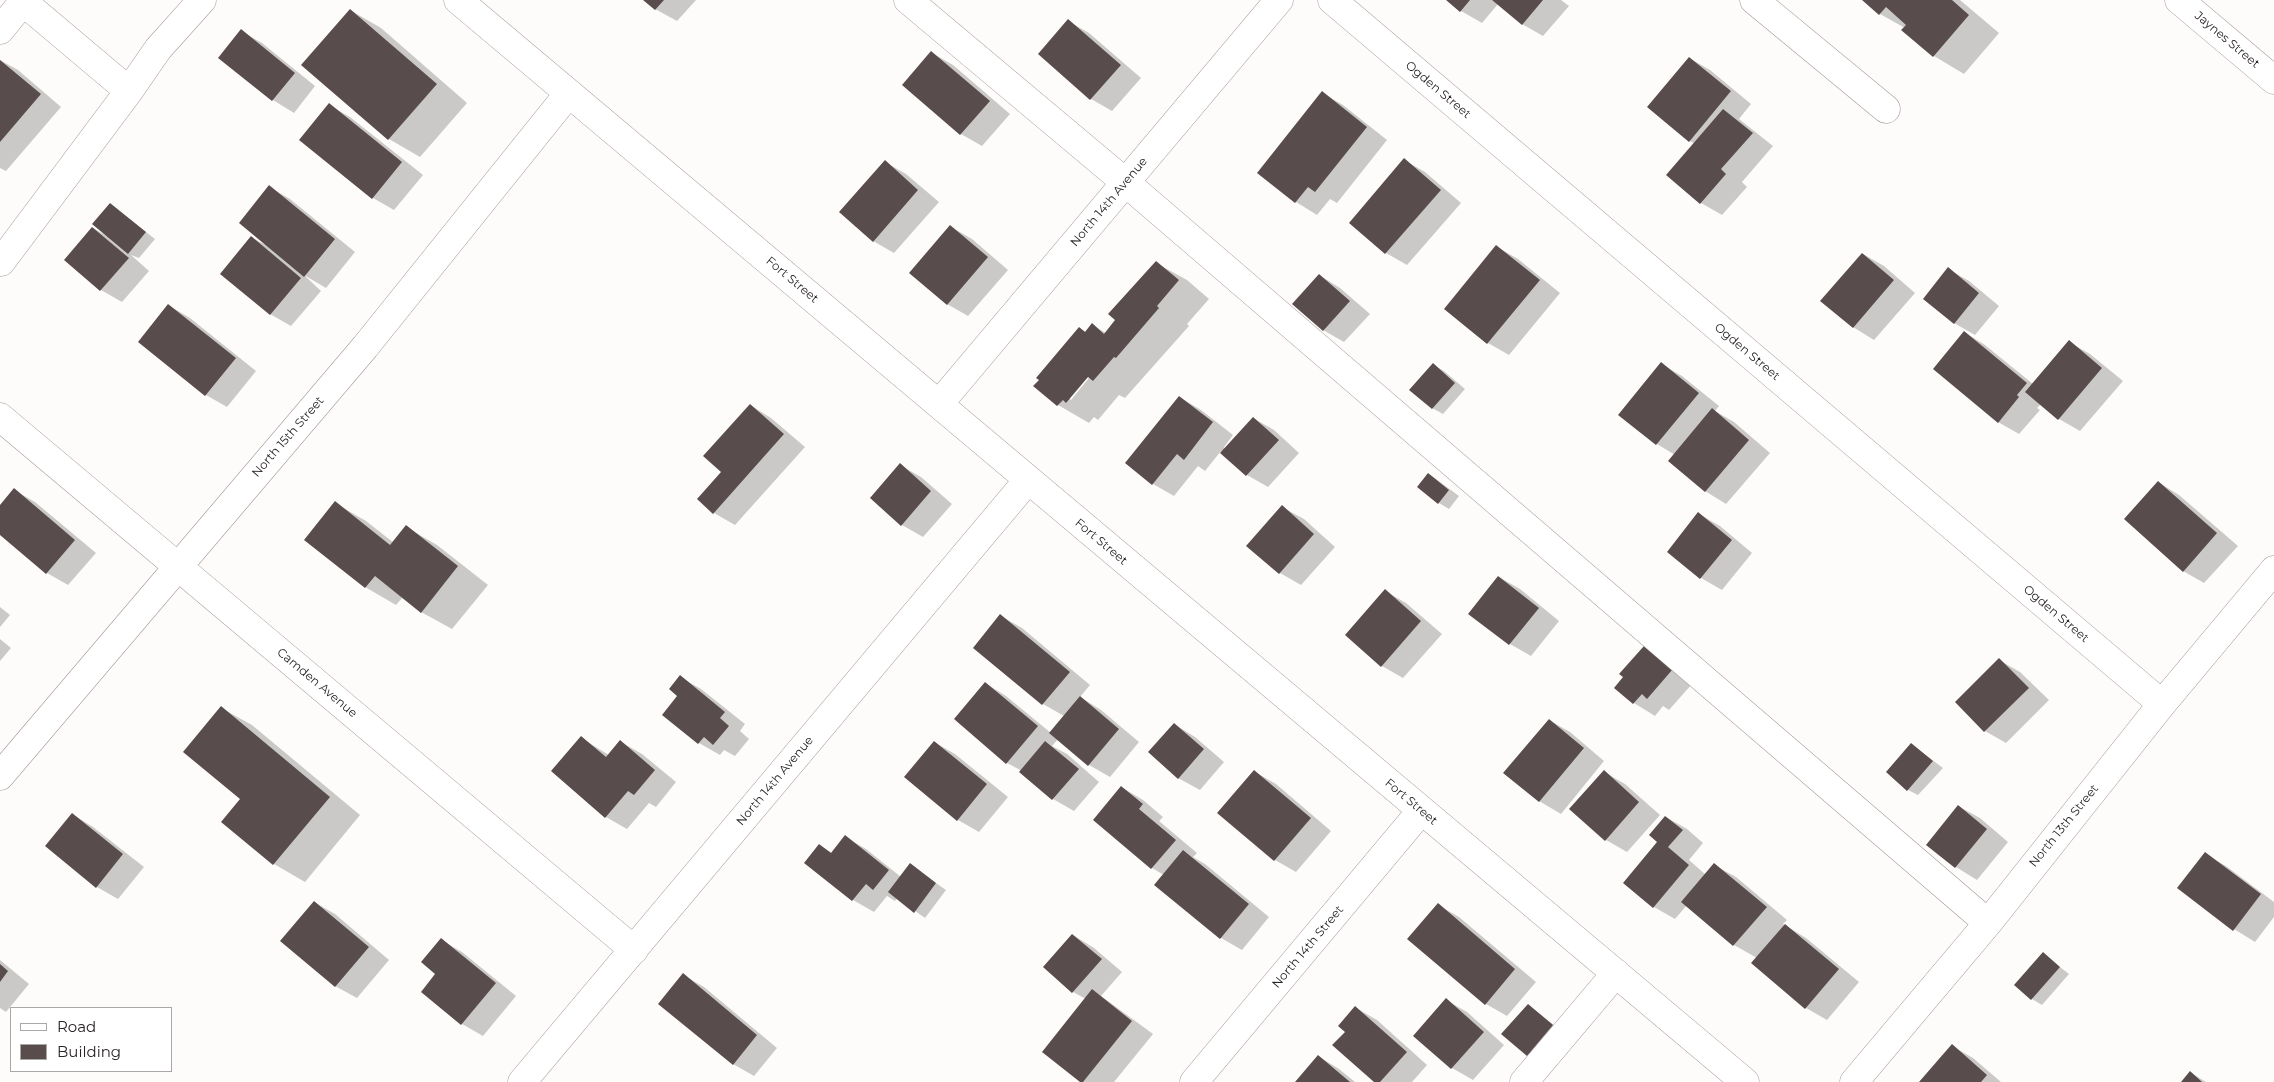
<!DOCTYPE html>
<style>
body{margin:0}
#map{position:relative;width:2274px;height:1082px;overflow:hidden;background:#fefbfb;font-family:Montserrat,sans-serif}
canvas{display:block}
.legend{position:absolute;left:10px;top:1007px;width:162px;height:65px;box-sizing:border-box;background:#fff;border:1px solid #a9a7a7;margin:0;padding:6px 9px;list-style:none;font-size:15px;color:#292324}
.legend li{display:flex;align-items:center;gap:10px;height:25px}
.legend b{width:25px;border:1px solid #a9a7a7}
</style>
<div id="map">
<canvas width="2274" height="1082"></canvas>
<ul class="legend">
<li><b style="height:6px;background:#fff"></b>Road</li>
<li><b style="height:14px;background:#594c4d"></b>Building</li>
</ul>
</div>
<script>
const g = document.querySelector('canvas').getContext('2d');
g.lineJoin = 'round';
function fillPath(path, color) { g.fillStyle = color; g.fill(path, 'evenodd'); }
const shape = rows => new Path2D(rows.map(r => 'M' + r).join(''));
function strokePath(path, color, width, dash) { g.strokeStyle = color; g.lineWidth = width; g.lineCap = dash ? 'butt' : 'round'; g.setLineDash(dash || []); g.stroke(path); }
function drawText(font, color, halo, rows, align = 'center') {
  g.font = font + ' Montserrat,sans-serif'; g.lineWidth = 5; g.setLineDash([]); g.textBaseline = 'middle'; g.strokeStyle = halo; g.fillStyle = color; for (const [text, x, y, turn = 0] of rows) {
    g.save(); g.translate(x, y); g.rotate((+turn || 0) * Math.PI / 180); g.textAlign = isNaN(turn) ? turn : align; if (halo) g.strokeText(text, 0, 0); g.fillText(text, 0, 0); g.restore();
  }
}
const shadow = shape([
 [645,0,696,0,677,21,655,9],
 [1448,0,1561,0,1569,6,1543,36,1522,24,1498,4,1482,23,1461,11],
 [1864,0,1960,0,1999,33,1964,74,1934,56,1905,28,1880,14],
 [350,10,381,28,467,103,420,157,389,139,303,65],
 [1068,21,1089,33,1141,78,1112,111,1091,99],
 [241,31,262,43,315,86,294,113,273,100,220,58],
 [932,53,953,65,1010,114,982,146,961,134,904,85],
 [1689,58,1710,70,1751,104,1739,119,1773,146,1742,182,1747,187,1722,215,1701,203,1668,175,1695,144,1690,141],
 [0,60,18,70,61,107,6,171,0,168],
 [1322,93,1343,105,1387,140,1337,203,1330,199,1317,215,1296,202,1259,173],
 [329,105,350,117,423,175,394,210,373,198,301,140],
 [1404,160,1425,172,1461,203,1407,265,1386,253,1350,222],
 [885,162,906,174,939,202,894,253,873,241],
 [269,187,290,199,355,252,326,288,304,275,321,291,291,326,270,314,252,238,268,246],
 [110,204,155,239,139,258,131,255,149,271,122,302,101,290,66,260,93,228,107,236],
 [951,227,972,239,1008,270,968,316,947,304],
 [1497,247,1518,259,1560,293,1509,355,1488,343],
 [1863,254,1884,266,1915,293,1874,340,1853,327],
 [1156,263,1187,280,1209,299,1187,324,1189,326,1125,398,1119,395,1098,420,1094,417,1089,423,1058,405,1035,386,1079,328,1086,332,1092,325,1106,333],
 [1092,372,1093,373,1071,400,1069,398],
 [1948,269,1969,281,1999,306,1975,335,1954,323],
 [1319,275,1340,288,1370,314,1344,342,1323,330],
 [168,305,190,318,256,371,227,407,206,395,139,341],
 [1964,332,1985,345,2033,384,2069,342,2090,354,2123,381,2080,431,2059,419,2041,404,2037,408,2040,410,2019,434,1998,422],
 [1661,364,1682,376,1719,406,1715,411,1734,422,1770,453,1726,504,1705,491,1675,455,1657,444,1619,415],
 [1433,365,1444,371,1465,389,1443,414,1432,408],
 [1179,397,1201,410,1233,435,1224,447,1225,449,1253,418,1274,430,1299,453,1268,487,1247,475,1221,451,1205,471,1198,466,1174,496,1153,484],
 [750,405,771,418,805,447,735,525,714,513,722,472],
 [900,465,921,477,952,504,923,537,902,525],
 [1429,474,1459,496,1449,509,1439,503],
 [2158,482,2179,495,2238,546,2204,583,2183,571],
 [14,490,35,502,96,553,68,585,47,573,0,533,0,506],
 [335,503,366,521,394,543,406,527,437,545,488,585,452,629,421,612,403,597,396,605,365,587],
 [1282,507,1304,519,1335,547,1301,585,1280,573,1248,546],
 [1699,514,1720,526,1752,553,1722,590,1701,578,1668,552],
 [1499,577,1520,589,1559,621,1531,656,1510,644],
 [1385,591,1406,603,1442,634,1403,678,1382,666],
 [0,607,10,615,0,627],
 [1001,616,1022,628,1090,685,1080,697,1101,710,1139,742,1110,777,1089,765,1058,739,1052,746,1067,754,1099,782,1074,811,1053,799,1022,771,1007,763,985,683,1006,696,1051,733,1064,716,1043,704,974,647],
 [0,639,11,648,0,661],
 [1673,651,1700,675,1669,710,1663,706,1655,716,1634,703,1616,688],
 [1999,660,2020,672,2049,700,2006,743,1985,731],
 [680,677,701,689,745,724,740,731,749,739,735,756,724,750,720,755,699,743,678,696],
 [221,708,252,725,360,815,305,882,274,864,242,799],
 [1549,720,1570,732,1604,761,1561,814,1539,801],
 [1174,724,1195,737,1224,762,1200,790,1178,778],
 [581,738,609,755,621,742,642,754,676,782,656,807,649,803,627,829,606,817],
 [934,742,955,754,1008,797,979,832,958,820],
 [1911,744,1943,768,1918,795,1908,790],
 [1255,772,1276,784,1331,831,1296,872,1275,860],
 [1604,772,1625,784,1660,815,1627,852,1606,840,1571,809],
 [1121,787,1143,800,1163,817,1159,821,1197,853,1193,857,1205,864,1269,917,1242,950,1221,938,1164,875,1152,868,1095,819],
 [1958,806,1980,818,2008,842,1977,880,1956,867,1928,844],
 [72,814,93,827,144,867,118,899,97,887],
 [1666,817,1687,829,1703,843,1689,860,1706,875,1714,865,1736,877,1787,920,1783,924,1806,938,1859,982,1827,1020,1806,1008,1753,963,1757,958,1734,945,1687,905,1675,919,1654,907,1659,842],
 [845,837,866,849,901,877,910,865,946,890,925,918,897,898,895,901,887,896,874,912,853,900,805,863,819,845,832,853],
 [2205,854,2226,866,2274,902,2274,917,2255,942,2234,929],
 [314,902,335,914,389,960,357,998,335,986],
 [1438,905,1459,917,1536,982,1507,1016,1486,1004],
 [1073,935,1094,948,1122,972,1101,996,1153,1034,1114,1082,1082,1082,1086,999,1073,992],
 [441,940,462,952,516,996,483,1036,462,1024,422,992,437,974],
 [2043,954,2069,974,2042,1005,2032,999],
 [0,960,29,984,6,1012,0,1008],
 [683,975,704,987,777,1048,754,1076,733,1064],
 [1446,1000,1467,1012,1504,1045,1473,1080,1452,1068,1415,1035],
 [1528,1005,1563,1032,1538,1061,1527,1055],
 [1356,1008,1377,1020,1427,1065,1412,1082,1376,1082],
 [1952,1046,1973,1058,2001,1082,1921,1082],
 [1318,1056,1339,1069,1355,1082,1296,1082],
 [2191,1073,2206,1082,2183,1082]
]);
const building = shape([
 [643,0,664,0,655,10],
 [1446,0,1470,0,1460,12],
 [1492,0,1543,0,1522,25],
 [1862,0,1952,0,1969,15,1933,57,1901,30,1906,25,1886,7,1879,15],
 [350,9,437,84,388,140,301,65],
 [1068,19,1121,65,1090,100,1038,54],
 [241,29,295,73,272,101,218,58],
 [931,51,990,101,960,135,902,85],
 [1689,57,1731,91,1689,142,1647,107],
 [0,60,41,94,0,142],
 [1322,91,1367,127,1315,192,1308,187,1295,203,1257,173],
 [329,103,402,162,372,199,299,140],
 [1723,109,1753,133,1721,169,1726,174,1700,204,1666,175],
 [1404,158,1441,190,1385,254,1349,223],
 [885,160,918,190,873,242,839,212],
 [269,185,335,239,304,277,239,223],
 [110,203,146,232,128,254,92,224],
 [950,225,988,257,947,305,909,273],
 [92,227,129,258,100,291,64,260],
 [251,236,301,278,270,315,220,274],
 [1496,245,1540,280,1487,344,1444,309],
 [1862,253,1894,280,1853,328,1820,301],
 [1156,261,1179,280,1157,306,1159,308,1116,358,1114,357,1093,381,1088,377,1066,403,1063,400,1057,406,1033,386,1039,380,1036,378,1079,327,1085,332,1092,323,1104,334,1115,320,1108,314],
 [1948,267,1979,293,1954,324,1923,299],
 [1319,274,1350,301,1323,331,1292,304],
 [168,304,236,358,205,396,138,342],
 [1964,331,2027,383,2017,395,2019,397,1998,423,1933,369],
 [2069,340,2102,368,2058,420,2025,392],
 [1661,362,1699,393,1656,445,1618,415],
 [1433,363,1455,383,1432,409,1409,390],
 [1179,396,1213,422,1184,460,1177,454,1152,485,1125,463],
 [750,404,784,434,713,514,697,499,721,472,703,456],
 [1712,408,1749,440,1705,492,1668,461],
 [1253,417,1279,440,1246,476,1220,453],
 [900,463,931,491,901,526,870,498],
 [1428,473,1449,490,1438,504,1417,487],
 [2158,481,2217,533,2183,572,2124,519],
 [14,488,75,540,46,574,0,535,0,505],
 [335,501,390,545,406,525,458,566,421,613,375,576,365,588,304,540],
 [1282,505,1314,534,1279,574,1246,546],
 [1698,512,1732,540,1700,579,1667,552],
 [1498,576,1539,608,1509,645,1468,614],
 [1385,589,1421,621,1381,667,1345,635],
 [1000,614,1070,672,1042,705,973,648],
 [1652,637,1679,662,1647,699,1642,694,1633,704,1614,688,1623,677,1619,674],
 [1999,658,2029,688,1984,732,1955,702],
 [680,675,725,712,720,718,729,726,713,745,704,737,698,744,662,715,677,696,669,689],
 [985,682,1038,726,1006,764,954,719],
 [1080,696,1119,729,1088,766,1049,733],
 [221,706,330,797,273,865,221,822,240,799,183,752],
 [1549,719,1584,748,1539,802,1503,773],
 [1174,723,1204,749,1178,779,1148,752],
 [581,736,606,757,620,740,655,770,634,795,628,791,605,818,551,771],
 [934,741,987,784,957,821,904,777],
 [1045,741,1079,769,1052,800,1019,772],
 [1911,743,1933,761,1907,791,1886,772],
 [1254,770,1311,818,1274,861,1217,813],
 [1604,770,1639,802,1605,841,1569,809],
 [1121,786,1143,804,1139,809,1176,840,1151,869,1093,820],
 [1958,805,1987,829,1955,868,1926,845],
 [72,813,123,854,96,888,45,846],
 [1665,816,1683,830,1668,847,1689,865,1653,908,1623,883,1657,842,1649,835],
 [845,835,889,870,873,890,866,884,852,901,804,863,819,844,831,853],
 [1183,850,1249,904,1220,939,1154,885],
 [2205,852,2261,894,2233,931,2177,888],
 [910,863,936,883,914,913,888,892],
 [1714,863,1767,907,1733,946,1681,902],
 [314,901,369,947,335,987,280,941],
 [1438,903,1515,969,1485,1005,1407,939],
 [1785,924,1839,969,1805,1009,1751,963],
 [1072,934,1102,959,1072,993,1043,967],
 [441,938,496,983,461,1025,421,992,435,974,421,962],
 [2043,952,2060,967,2031,1000,2014,985],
 [0,964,8,971,0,982],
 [683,973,757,1035,733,1065,658,1004],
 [1092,989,1132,1021,1083,1082,1080,1082,1042,1052],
 [1446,998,1484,1032,1451,1069,1413,1036],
 [1528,1004,1553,1025,1527,1056,1501,1034],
 [1355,1006,1407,1052,1380,1082,1374,1082,1332,1045,1345,1032,1338,1026],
 [1952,1044,1987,1075,1981,1082,1919,1082],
 [1318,1055,1350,1082,1295,1082],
 [2190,1071,2202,1082,2181,1082]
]);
const minor = shape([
 [458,0,1745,1082],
 [908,0,1125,182,1988,923],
 [1332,0,2162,704],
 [1754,0,1886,109],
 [2179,0,2274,80],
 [0,30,23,2],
 [129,91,158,49,202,0],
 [1,262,129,91,21,0],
 [939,404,1279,0],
 [0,417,634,950],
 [0,776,365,347,569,93],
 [522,1082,1028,480],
 [1194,1082,1421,811],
 [1524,1082,1616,973],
 [1854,1082,1988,923,2162,704,2274,570]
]);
const streetNames = [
 ["Jaynes Street",2227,40,40],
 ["Ogden Street",1438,90,40],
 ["North 14th Avenue",1109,202,-50],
 ["Fort Street",792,280,40],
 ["Ogden Street",1747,352,40],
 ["North 15th Street",288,437,-49],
 ["Fort Street",1101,542,40],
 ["Ogden Street",2056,614,40],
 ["Camden Avenue",317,683,40],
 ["North 14th Avenue",775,781,-50],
 ["Fort Street",1411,802,40],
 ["North 13th Street",2064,826,-51],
 ["North 14th Street",1308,947,-50]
];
fillPath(shadow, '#0003');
fillPath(building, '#594c4d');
strokePath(minor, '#a59697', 29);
strokePath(minor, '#fff', 28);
drawText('12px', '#292324', '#fff', streetNames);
</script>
